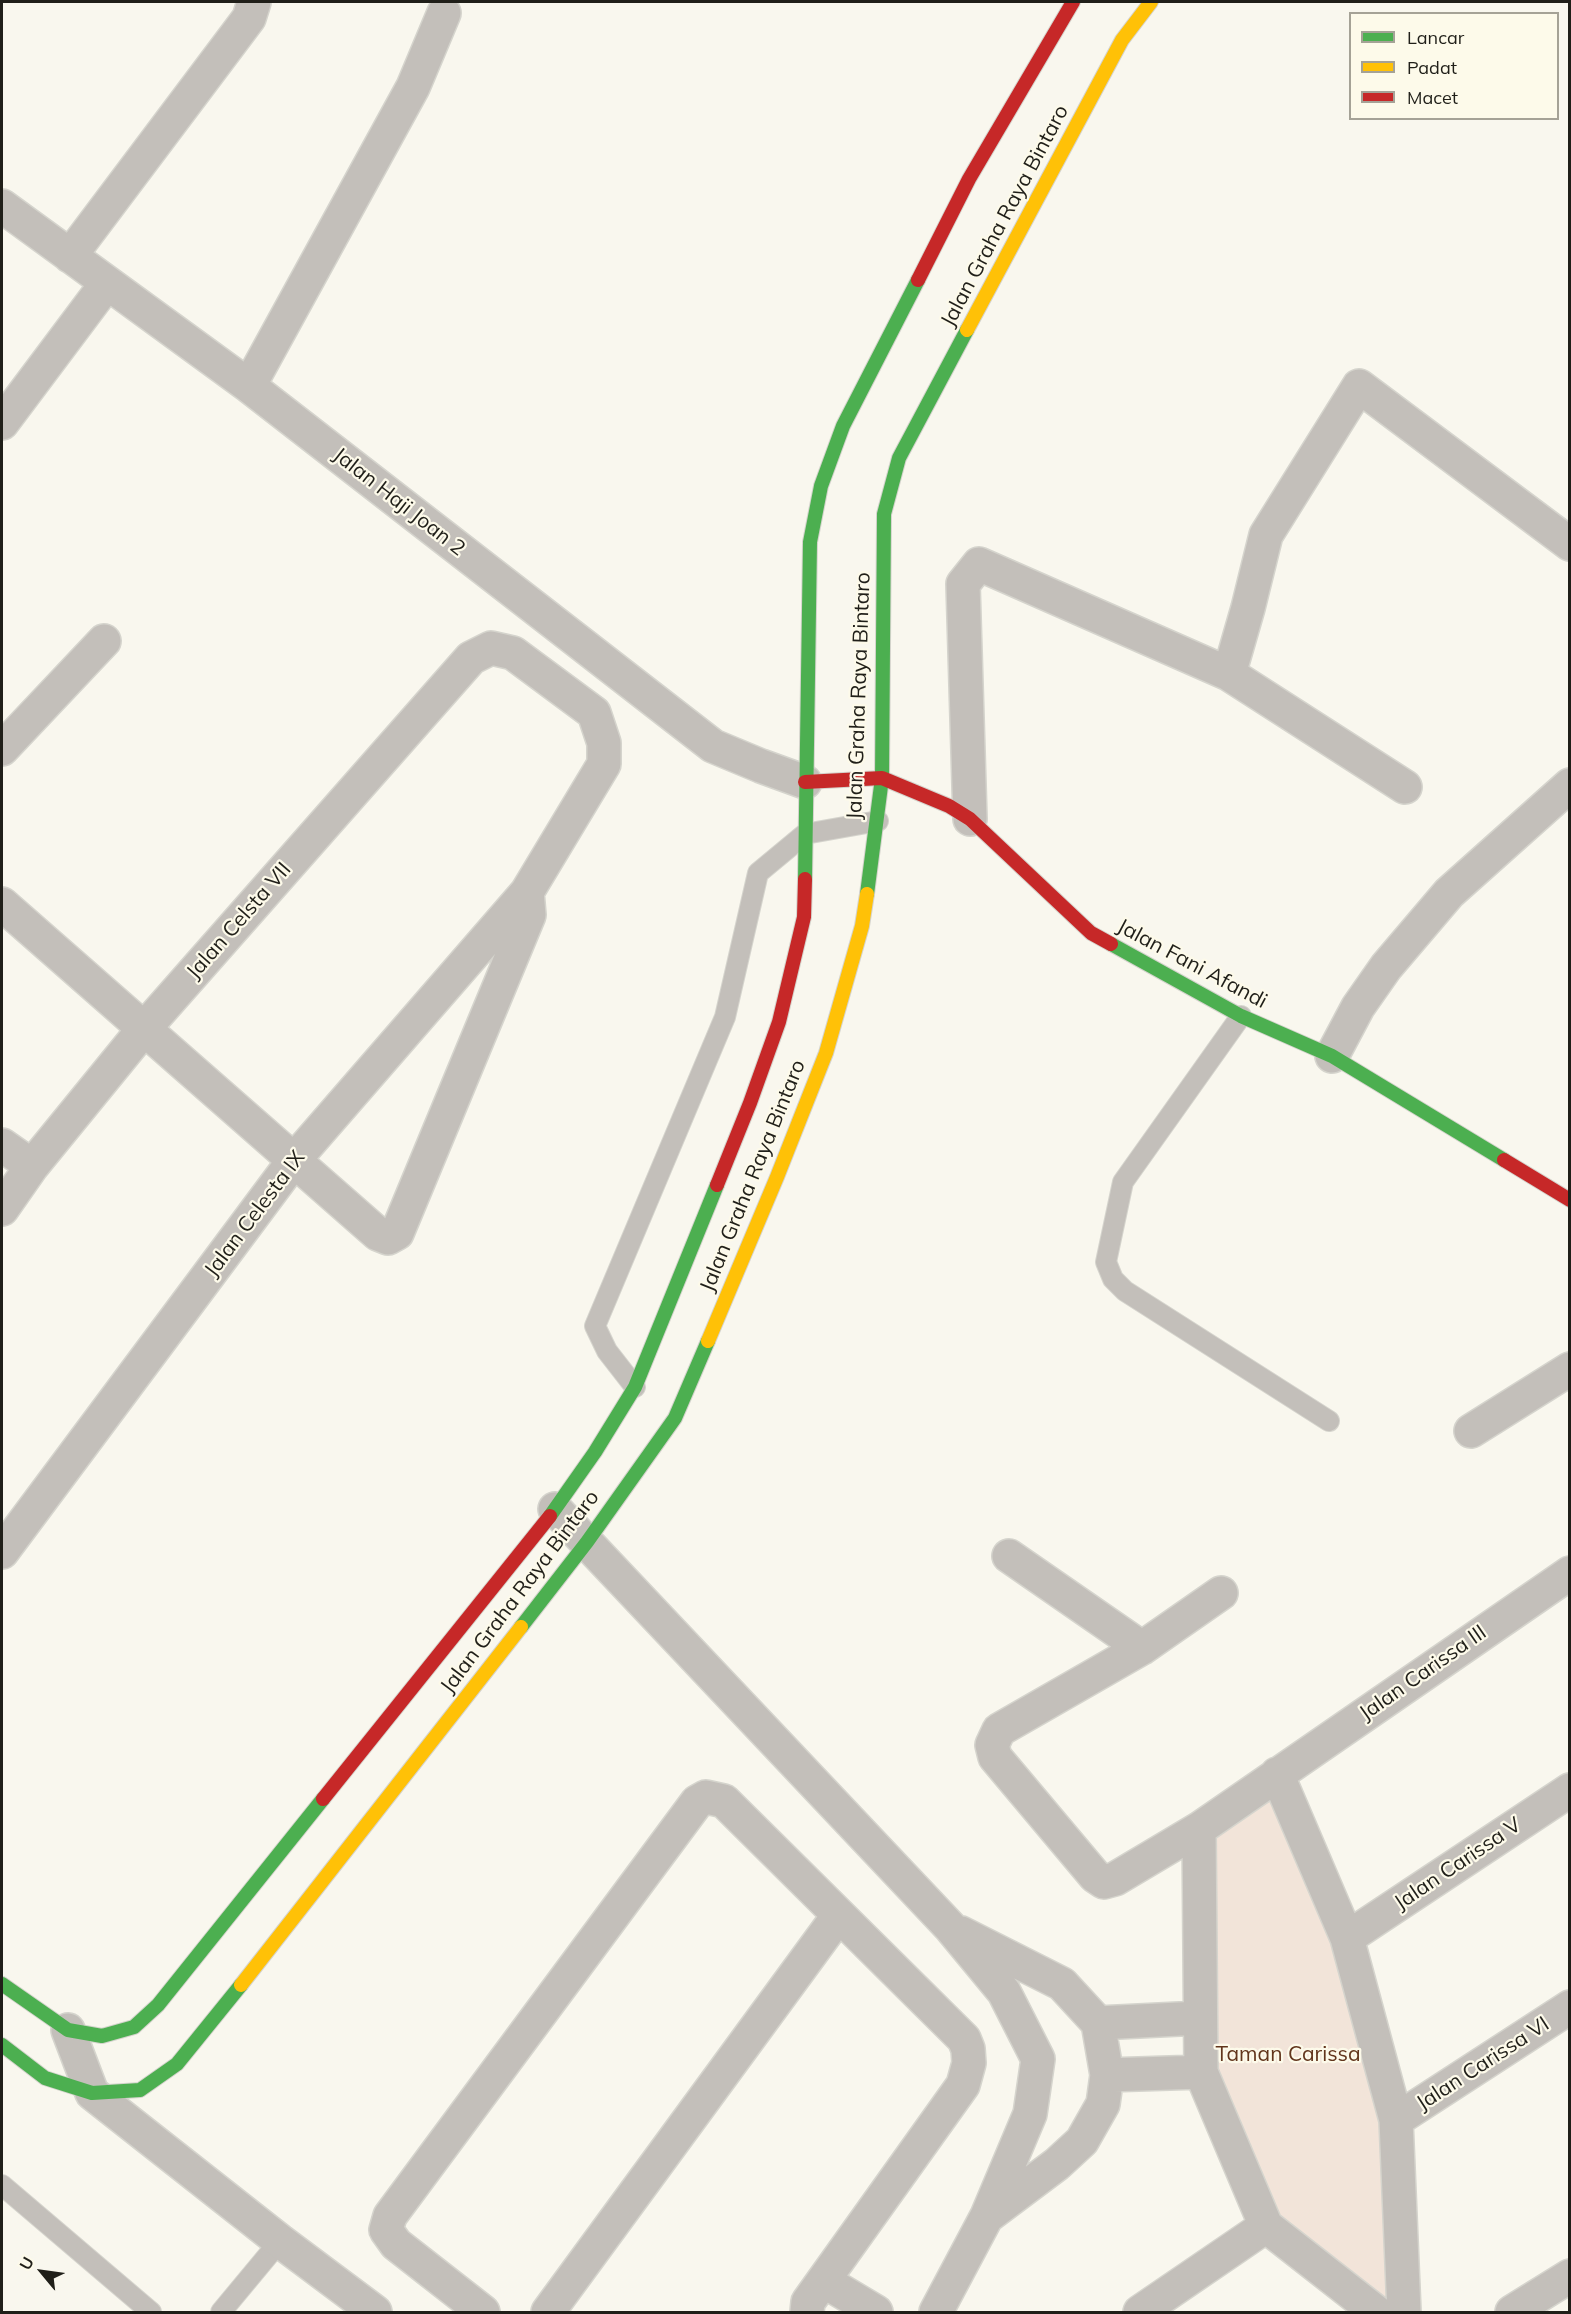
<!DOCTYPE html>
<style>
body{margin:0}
#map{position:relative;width:1571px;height:2314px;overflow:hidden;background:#f9f7ee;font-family:Mulish,sans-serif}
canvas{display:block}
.frame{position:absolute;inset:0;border:3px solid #201f19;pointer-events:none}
.legend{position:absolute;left:1349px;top:12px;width:210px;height:108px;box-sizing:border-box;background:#fdfaea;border:2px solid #a5a296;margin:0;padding:8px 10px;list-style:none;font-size:18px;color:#201f19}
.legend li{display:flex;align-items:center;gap:12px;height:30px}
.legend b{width:30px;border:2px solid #a5a296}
.north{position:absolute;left:12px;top:2242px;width:60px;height:60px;-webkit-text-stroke:4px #fdfaea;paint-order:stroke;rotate:299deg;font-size:16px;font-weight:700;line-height:24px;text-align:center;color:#201f19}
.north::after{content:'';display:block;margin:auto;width:21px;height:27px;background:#201f19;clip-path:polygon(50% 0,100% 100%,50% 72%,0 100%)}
</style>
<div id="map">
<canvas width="1571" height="2314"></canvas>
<div class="frame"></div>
<ul class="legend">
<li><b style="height:8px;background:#4caf50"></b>Lancar</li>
<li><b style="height:8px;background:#ffc107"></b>Padat</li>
<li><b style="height:8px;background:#c62828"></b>Macet</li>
</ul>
<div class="north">U</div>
</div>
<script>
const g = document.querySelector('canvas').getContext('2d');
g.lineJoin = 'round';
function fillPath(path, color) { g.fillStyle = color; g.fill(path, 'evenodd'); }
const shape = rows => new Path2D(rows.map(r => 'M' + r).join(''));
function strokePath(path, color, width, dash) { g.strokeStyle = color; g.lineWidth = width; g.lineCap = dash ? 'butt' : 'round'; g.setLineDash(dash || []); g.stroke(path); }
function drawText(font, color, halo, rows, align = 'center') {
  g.font = font + ' Mulish,sans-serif'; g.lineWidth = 4.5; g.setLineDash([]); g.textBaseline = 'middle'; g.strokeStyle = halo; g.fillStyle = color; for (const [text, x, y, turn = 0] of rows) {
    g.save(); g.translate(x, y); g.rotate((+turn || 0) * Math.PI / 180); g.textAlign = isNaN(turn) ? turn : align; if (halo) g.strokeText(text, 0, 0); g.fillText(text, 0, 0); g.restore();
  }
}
const green = shape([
 [1277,1774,1396,2120,1404,2312,1266,2226,1201,2072,1199,1829]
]);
const lane = shape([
 [1241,1016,1123,1182,1106,1262,1113,1279,1125,1291,1329,1421],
 [635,1387,607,1351,595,1326,725,1017,758,873,805,834,878,821],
 [2,2185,151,2312],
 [221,2312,280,2241]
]);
const street = shape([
 [2,206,249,386,713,746,761,766,805,782],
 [70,256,249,18,254,2],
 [249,386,413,87,444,13],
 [2,423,107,283],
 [1229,674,1248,608,1266,535,1359,386,1570,544],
 [2,749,104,641],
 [970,819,963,584,979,564,1229,674,1405,787],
 [2,904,378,1234,388,1238,397,1233,529,915,527,892],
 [1332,1056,1358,1007,1386,967,1449,893,1570,785],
 [2,1145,32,1166],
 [2,1209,32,1166,143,1030,471,658,491,648,513,653,594,713,604,743,604,764,527,892,295,1159,2,1552],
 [1471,1431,1570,1369],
 [555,1509,951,1928,1004,1992,1038,2059,1030,2114,987,2216,936,2312],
 [1009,1556,1142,1648],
 [1221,1593,1142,1648,999,1730,992,1745,995,1757,1095,1876,1104,1882,1115,1879,1199,1829,1570,1573],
 [1277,1774,1347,1938,1396,2120,1404,2312],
 [1199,1829,1201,2072,1266,2226,1376,2312],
 [961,1933,1062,1984,1098,2023,1107,2075,1103,2104,1082,2141,1057,2164,989,2215],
 [1347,1938,1570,1790],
 [1098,2023,1200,2018],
 [68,2030,92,2093,280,2241,375,2312],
 [1107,2075,1201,2072],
 [1396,2120,1570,2007],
 [824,2281,876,2312],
 [483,2312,396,2244,386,2230,390,2216,697,1802,706,1797,724,1801,964,2039,968,2049,969,2063,963,2085,808,2302,807,2312],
 [548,2312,839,1915],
 [1140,2312,1266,2226],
 [1512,2312,1570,2276]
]);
const fast = shape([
 [805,879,810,542,821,486,843,426,918,280],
 [867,894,882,778,884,514,899,458,967,330],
 [1111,944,1241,1016,1332,1056,1504,1160],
 [550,1516,595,1452,635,1387,717,1185],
 [521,1627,587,1542,675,1418,708,1341],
 [2,1984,68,2030,102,2036,134,2027,158,2005,323,1799],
 [2,2045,45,2078,92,2093,140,2090,177,2064,241,1985]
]);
const slow = shape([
 [967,330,1122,40,1151,2],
 [708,1341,777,1177,826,1053,862,926,867,894],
 [241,1985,521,1627]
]);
const jam = shape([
 [918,280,969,179,1073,2],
 [805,782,882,778,949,806,970,819,1091,933,1111,944],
 [1504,1160,1570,1200],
 [717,1185,750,1103,779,1022,804,917,805,879],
 [323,1799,550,1516]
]);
const streetNames = [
 ["Jalan Graha Raya Bintaro",1005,216,-62],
 ["Jalan Haji Joan 2",399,502,38],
 ["Jalan Graha Raya Bintaro",859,696,-88],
 ["Jalan Celsta VII",239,921,-49],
 ["Jalan Fani Afandi",1192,964,28],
 ["Jalan Graha Raya Bintaro",753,1176,-68],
 ["Jalan Celesta IX",255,1214,-53],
 ["Jalan Graha Raya Bintaro",520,1592,-53],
 ["Jalan Carissa III",1423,1673,-35],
 ["Jalan Carissa V",1458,1864,-34],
 ["Jalan Carissa VI",1483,2064,-33]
];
const parkNames = [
 ["Taman Carissa",1288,2055]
];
fillPath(green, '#f2e4d9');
strokePath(lane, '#d5d4cd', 22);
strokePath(street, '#d5d4cd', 36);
strokePath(fast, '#d5d4cd', 16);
strokePath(slow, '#d5d4cd', 16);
strokePath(jam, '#d5d4cd', 16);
strokePath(lane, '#c3bfba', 20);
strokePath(street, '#c3bfba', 33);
strokePath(fast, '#4caf50', 14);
strokePath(slow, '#ffc107', 14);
strokePath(jam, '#c62828', 14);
drawText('21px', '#201f19', '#fdfaea', streetNames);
drawText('21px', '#62351c', '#fdfaea', parkNames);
</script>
